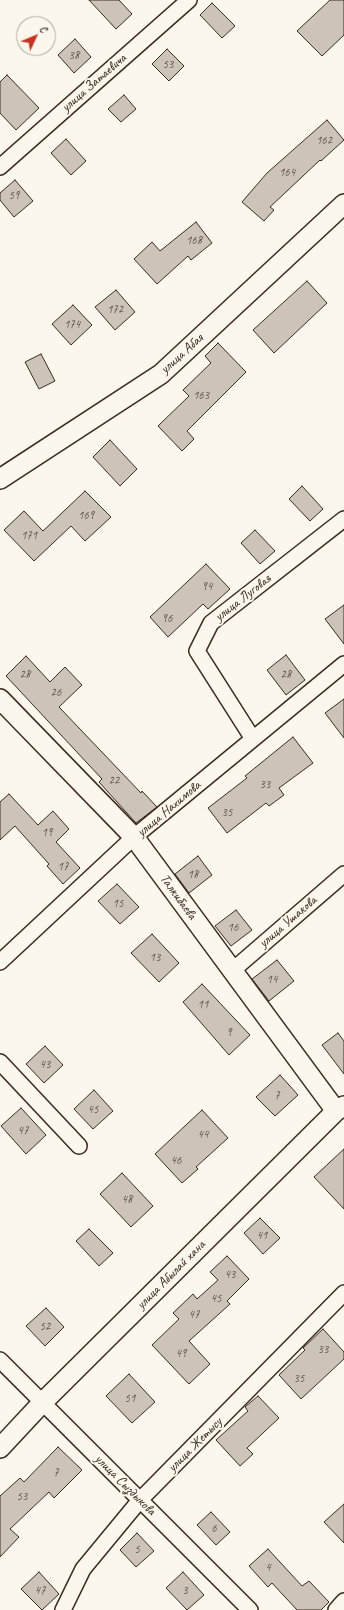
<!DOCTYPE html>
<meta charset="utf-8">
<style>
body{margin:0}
#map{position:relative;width:344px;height:1610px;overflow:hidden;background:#fbf7ec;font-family:Caveat,sans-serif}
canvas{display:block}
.north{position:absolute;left:16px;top:16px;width:40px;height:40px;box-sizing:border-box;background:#fbf7ec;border:1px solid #aea59a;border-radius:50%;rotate:46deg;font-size:11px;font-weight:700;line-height:16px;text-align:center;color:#3b2a1e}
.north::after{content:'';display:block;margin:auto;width:14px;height:18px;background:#c8321e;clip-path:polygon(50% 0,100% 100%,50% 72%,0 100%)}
</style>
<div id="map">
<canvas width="344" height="1610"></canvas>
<div class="north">С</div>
</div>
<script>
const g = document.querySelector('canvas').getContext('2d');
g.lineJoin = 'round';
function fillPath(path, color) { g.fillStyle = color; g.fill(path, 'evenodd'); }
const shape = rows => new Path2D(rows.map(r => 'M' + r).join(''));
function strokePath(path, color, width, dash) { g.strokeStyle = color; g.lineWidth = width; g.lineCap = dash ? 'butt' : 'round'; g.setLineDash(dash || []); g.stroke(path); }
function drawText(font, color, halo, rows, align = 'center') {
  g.font = font + ' Caveat,sans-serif'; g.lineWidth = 4; g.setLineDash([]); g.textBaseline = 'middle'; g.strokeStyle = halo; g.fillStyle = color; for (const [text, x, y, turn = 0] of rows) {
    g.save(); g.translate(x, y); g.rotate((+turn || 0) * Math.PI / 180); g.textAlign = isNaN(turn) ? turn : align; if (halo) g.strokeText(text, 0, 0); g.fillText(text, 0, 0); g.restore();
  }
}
const building = shape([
 [89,0,119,0,132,14,116,29,89,0],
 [330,0,344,0,344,35,322,56,297,31,330,0],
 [212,3,235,26,222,38,200,15,212,3],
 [75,39,91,57,74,73,58,55,75,39],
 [167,49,184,66,169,81,152,64,167,49],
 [7,75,39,108,16,130,0,113,0,82,7,75],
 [124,95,136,109,121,122,108,109,124,95],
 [327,120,344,140,321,161,320,160,270,207,274,210,264,221,242,202,267,173,327,120],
 [66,139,86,161,71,175,51,153,66,139],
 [15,180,33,201,14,217,0,200,0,193,15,180],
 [196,222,212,243,191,260,188,256,157,284,134,259,152,242,160,251,196,222],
 [307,281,327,303,274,353,253,330,307,281],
 [116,290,135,312,115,330,95,307,116,290],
 [73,305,92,325,71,345,52,324,73,305],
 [218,343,246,372,187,431,194,439,182,451,158,426,189,396,183,390,211,363,205,356,218,343],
 [41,354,55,381,39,389,25,362,41,354],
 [110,440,137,469,120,486,93,457,110,440],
 [302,486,323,509,310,521,289,499,302,486],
 [85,491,111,517,85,541,71,526,34,561,4,530,24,511,43,531,85,491],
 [255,530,275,551,260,564,241,543,255,530],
 [206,564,230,589,208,609,203,604,168,637,150,617,206,564],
 [344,605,344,644,325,619,344,605],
 [286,655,305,680,286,695,267,670,286,655],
 [26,656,50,682,65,667,82,685,59,707,141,793,142,791,157,807,136,823,99,782,102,779,6,676,26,656],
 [344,699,344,738,325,713,344,699],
 [293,737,313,763,279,788,284,795,269,806,266,803,227,833,208,808,247,778,245,776,293,737],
 [9,794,38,825,53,811,69,829,56,842,80,868,63,884,47,866,49,864,15,826,0,840,0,802,9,794],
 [198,856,212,875,189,893,175,874,198,856],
 [117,884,139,907,120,924,98,901,117,884],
 [236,910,252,930,231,946,215,926,236,910],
 [152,934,179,963,159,982,131,953,152,934],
 [277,960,294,981,269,1001,252,979,277,960],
 [202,984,250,1035,229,1055,183,1002,202,984],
 [338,1033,344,1041,344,1074,322,1045,338,1033],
 [45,1046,63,1065,44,1083,26,1064,45,1046],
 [280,1075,298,1095,275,1116,256,1097,280,1075],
 [94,1090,113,1111,93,1129,74,1109,94,1090],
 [21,1108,46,1135,26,1154,1,1126,21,1108],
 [202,1110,228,1138,196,1167,198,1169,182,1183,155,1154,202,1110],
 [344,1149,344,1209,314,1177,344,1149],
 [122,1173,153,1206,131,1227,100,1194,122,1173],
 [260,1218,280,1238,263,1254,244,1233,260,1218],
 [89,1229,113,1253,99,1266,76,1241,89,1229],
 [227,1256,249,1279,227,1301,230,1304,189,1341,210,1364,189,1384,152,1345,179,1319,173,1313,193,1294,197,1299,218,1280,210,1272,227,1256],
 [46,1308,64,1327,45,1346,26,1326,46,1308],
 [323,1329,344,1352,344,1359,301,1399,279,1375,305,1350,303,1348,323,1329],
 [129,1374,155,1402,132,1423,106,1396,129,1374],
 [258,1396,279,1418,247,1448,253,1454,240,1466,216,1440,248,1411,245,1407,258,1396],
 [58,1447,82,1470,54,1498,49,1492,10,1529,19,1537,0,1557,0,1496,20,1478,24,1482,58,1447],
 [344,1504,344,1543,324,1522,344,1504],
 [211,1512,230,1532,216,1545,197,1525,211,1512],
 [137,1533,154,1551,136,1567,120,1550,137,1533],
 [268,1549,302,1586,309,1581,329,1602,321,1610,297,1610,272,1583,268,1587,249,1566,268,1549],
 [39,1572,59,1594,42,1610,21,1589,39,1572],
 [183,1572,204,1595,187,1610,166,1588,183,1572]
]);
const minor = shape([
 [0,167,189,0],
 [253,739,197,651,211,623,344,519],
 [0,962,134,837,344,664],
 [233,970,344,874],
 [0,1062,79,1146],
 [0,1360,250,1610],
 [63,1610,83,1569,140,1500,344,1293],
 [336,1610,344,1601]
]);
const tertiary = shape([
 [0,479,161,374,344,204],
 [0,699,134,837,336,1111],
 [0,1448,42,1403,336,1111,344,1106]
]);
const numberNames = [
 ["38",74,56],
 ["53",168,65],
 ["162",324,141],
 ["164",287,173],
 ["59",14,196],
 ["168",194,241],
 ["172",115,310],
 ["174",72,325],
 ["163",201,396],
 ["169",86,516],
 ["171",29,536],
 ["94",207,587],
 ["96",167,619],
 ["28",25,675],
 ["28",286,675],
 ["26",56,693],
 ["22",114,781],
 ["33",265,785],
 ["35",227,813],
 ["19",47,833],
 ["17",63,867],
 ["18",193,875],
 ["15",118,904],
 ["16",233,928],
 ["13",155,958],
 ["14",272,980],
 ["11",203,1005],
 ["9",229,1033],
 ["43",45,1065],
 ["7",277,1096],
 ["45",93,1110],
 ["47",23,1131],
 ["44",203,1135],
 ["46",176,1161],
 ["48",127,1200],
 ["41",262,1236],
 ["43",230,1275],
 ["45",216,1299],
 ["47",194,1315],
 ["52",45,1327],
 ["33",323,1350],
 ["49",181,1354],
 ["35",299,1379],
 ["51",130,1399],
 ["7",56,1473],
 ["53",22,1497],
 ["6",214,1529],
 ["5",137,1550],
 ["4",268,1568],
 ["47",40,1591],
 ["3",185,1591]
];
const streetNames = [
 ["улица Затаевича",94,83,-41],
 ["улица Абая",182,354,-42],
 ["улица Луговая",243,598,-38],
 ["улица Нахимова",169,809,-40],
 ["Талкибаева",178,897,54],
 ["улица Ушакова",288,922,-41],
 ["улица Абылай хана",171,1275,-45],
 ["улица Жетысу",195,1445,-45],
 ["улица Сыздыкова",125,1485,45]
];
fillPath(building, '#ccc4b9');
strokePath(building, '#3b2a1e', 1);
strokePath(minor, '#3b2a1e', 18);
strokePath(tertiary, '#3b2a1e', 22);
strokePath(minor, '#fbf7ec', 15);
strokePath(tertiary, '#fbf7ec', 19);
drawText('12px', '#5f5045', null, numberNames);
drawText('14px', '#3b2a1e', '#fbf7ec', streetNames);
</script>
